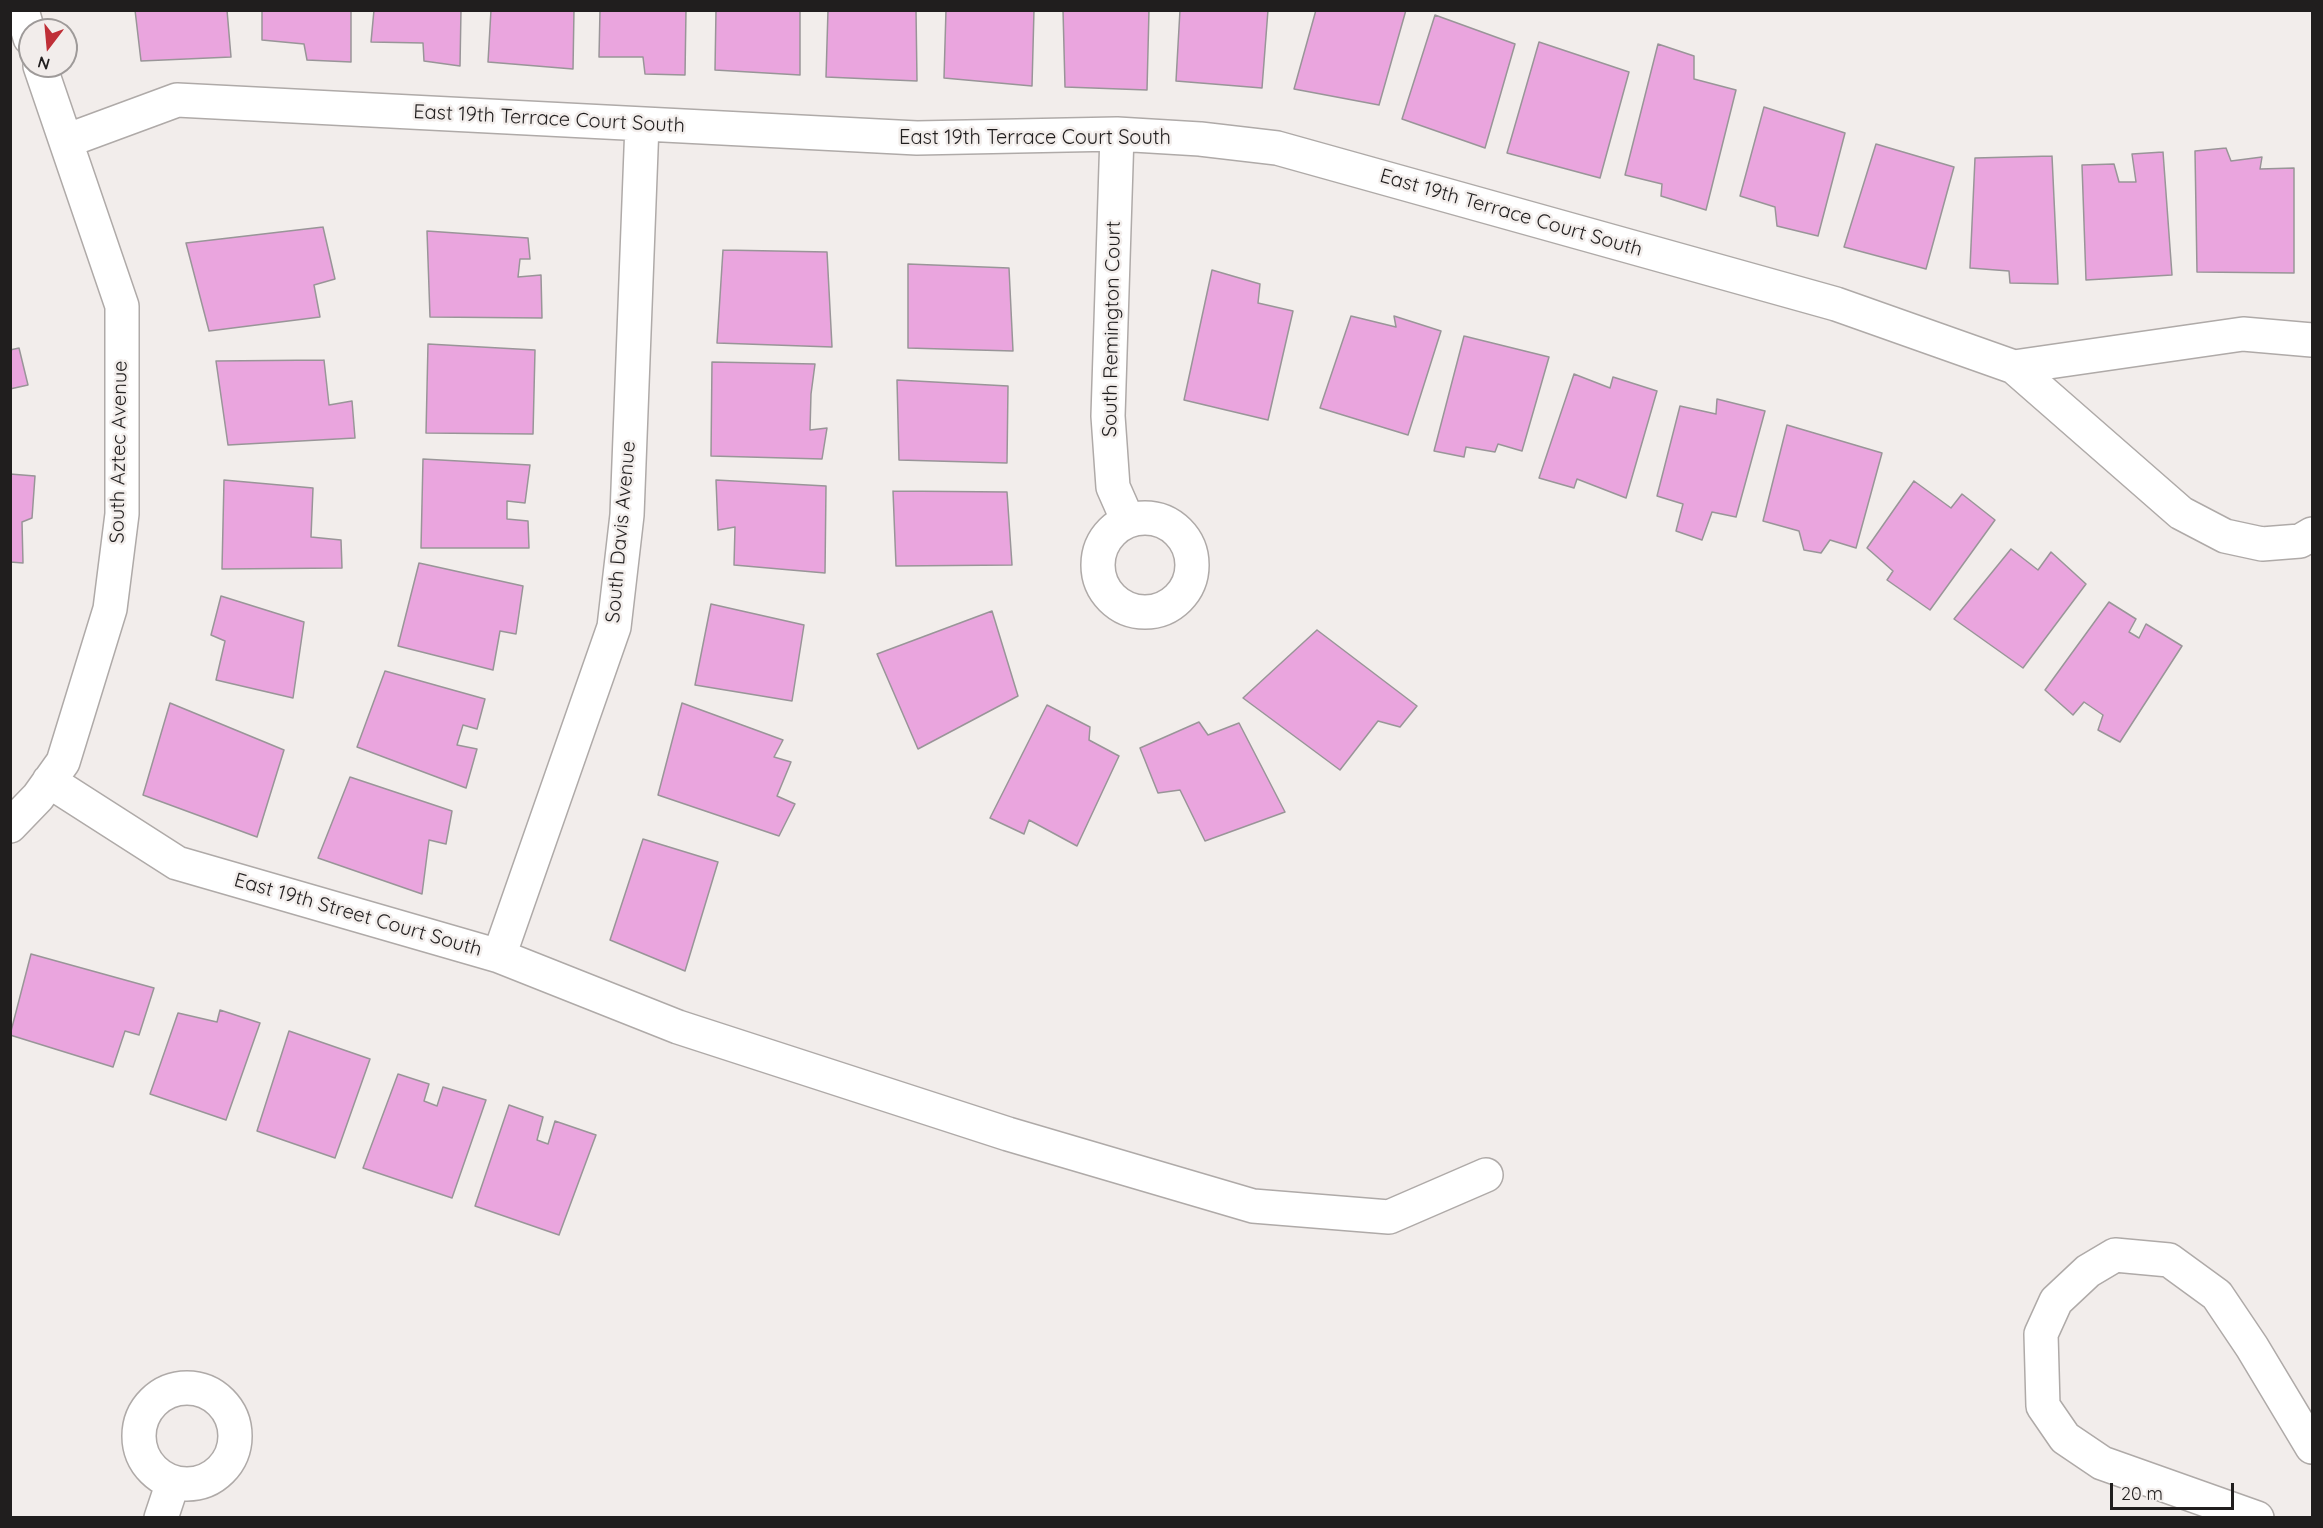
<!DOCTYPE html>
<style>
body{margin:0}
#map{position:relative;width:2323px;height:1528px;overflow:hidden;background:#f2edeb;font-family:Quicksand,sans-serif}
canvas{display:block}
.frame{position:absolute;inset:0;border:12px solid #201e1e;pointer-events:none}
.north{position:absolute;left:18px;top:18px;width:60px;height:60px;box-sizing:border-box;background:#f2edeb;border:2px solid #9e9a99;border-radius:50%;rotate:196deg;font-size:16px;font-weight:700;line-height:24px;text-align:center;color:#201e1e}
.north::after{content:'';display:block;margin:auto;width:21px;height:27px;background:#bf2f37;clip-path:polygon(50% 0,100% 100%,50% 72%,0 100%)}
.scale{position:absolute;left:2110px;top:1483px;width:124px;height:27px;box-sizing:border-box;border:3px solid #201e1e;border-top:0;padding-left:8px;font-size:18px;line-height:21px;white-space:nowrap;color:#201e1e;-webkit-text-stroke:4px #f2edeb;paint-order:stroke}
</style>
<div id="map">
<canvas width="2323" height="1528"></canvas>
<div class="frame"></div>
<div class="north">N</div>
<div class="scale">20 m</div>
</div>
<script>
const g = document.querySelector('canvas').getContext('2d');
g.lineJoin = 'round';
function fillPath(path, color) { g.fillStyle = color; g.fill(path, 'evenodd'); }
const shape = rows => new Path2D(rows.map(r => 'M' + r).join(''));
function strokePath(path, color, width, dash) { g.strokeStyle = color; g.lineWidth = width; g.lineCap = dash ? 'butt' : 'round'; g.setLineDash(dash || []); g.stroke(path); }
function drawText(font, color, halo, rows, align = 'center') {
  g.font = font + ' Quicksand,sans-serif'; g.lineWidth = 5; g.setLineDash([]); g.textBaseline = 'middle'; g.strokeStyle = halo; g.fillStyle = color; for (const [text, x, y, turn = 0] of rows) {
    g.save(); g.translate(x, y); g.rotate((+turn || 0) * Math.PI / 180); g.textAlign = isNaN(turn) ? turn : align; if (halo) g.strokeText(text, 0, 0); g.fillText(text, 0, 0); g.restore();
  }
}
const building = shape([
 [135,10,227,10,231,57,141,61,135,10],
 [262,10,351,10,351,62,307,60,304,44,262,40,262,10],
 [374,10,461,10,460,66,424,61,423,43,371,42,374,10],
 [491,10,574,10,573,69,488,62,491,10],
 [600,10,686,10,685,75,645,74,643,57,599,57,600,10],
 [716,10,800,10,800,75,715,70,716,10],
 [828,10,916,10,917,81,826,77,828,10],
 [946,10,1034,10,1032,86,944,78,946,10],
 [1063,10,1149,10,1147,90,1065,87,1063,10],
 [1180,10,1268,10,1262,88,1176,81,1180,10],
 [1316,10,1406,10,1379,105,1294,89,1316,10],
 [1435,15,1515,44,1485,148,1402,119,1435,15],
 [1539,42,1629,72,1600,178,1507,153,1539,42],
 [1658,44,1694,56,1694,79,1736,90,1706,210,1661,196,1662,184,1625,175,1658,44],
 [1764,107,1845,133,1818,236,1777,226,1775,207,1740,196,1764,107],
 [1876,144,1954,167,1926,269,1844,247,1876,144],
 [2226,148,2231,161,2262,157,2260,169,2294,168,2294,273,2197,272,2195,151,2226,148],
 [2163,152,2172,275,2086,280,2082,165,2114,164,2119,182,2136,182,2132,154,2163,152],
 [2052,156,2058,284,2010,283,2009,271,1970,268,1975,158,2052,156],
 [323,227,335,279,314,285,320,317,209,331,186,243,323,227],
 [427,231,528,238,530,259,520,259,518,277,541,275,542,318,430,317,427,231],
 [723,250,827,252,832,347,717,343,723,250],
 [908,264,1009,268,1013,351,908,348,908,264],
 [1212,270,1260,284,1258,303,1293,311,1268,420,1184,400,1212,270],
 [1351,316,1396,327,1394,316,1441,331,1408,435,1320,408,1351,316],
 [1464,336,1549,357,1522,451,1498,444,1495,452,1466,447,1464,457,1434,451,1464,336],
 [428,344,535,350,533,434,426,433,428,344],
 [19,348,28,385,10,389,10,350,19,348],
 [324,360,329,405,352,401,355,438,228,445,216,361,324,360],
 [712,362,815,364,811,394,810,430,827,428,822,459,711,456,712,362],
 [1574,374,1610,388,1613,377,1657,391,1626,498,1577,479,1574,488,1539,478,1574,374],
 [897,380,1008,386,1007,463,899,460,897,380],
 [1717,399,1765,411,1736,517,1712,512,1702,540,1676,531,1683,504,1657,496,1680,406,1716,414,1717,399],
 [1787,425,1882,453,1856,548,1830,540,1821,553,1804,550,1799,531,1763,521,1787,425],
 [423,459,530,465,525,503,507,501,507,519,528,521,529,548,421,548,423,459],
 [10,474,35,476,32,518,22,522,23,563,10,562,10,474],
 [224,480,313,488,311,537,341,540,342,568,222,569,224,480],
 [716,480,826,486,825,573,734,565,735,527,718,530,716,480],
 [1914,481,1951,508,1962,494,1995,520,1930,610,1887,580,1893,571,1867,548,1914,481],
 [893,491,1007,492,1012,565,896,566,893,491],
 [2011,549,2038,570,2051,552,2086,584,2023,668,1954,619,2011,549],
 [419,563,523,586,516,634,500,631,493,670,398,646,419,563],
 [221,596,304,622,293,698,216,680,225,641,211,635,221,596],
 [2109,602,2136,619,2129,632,2139,638,2146,624,2182,646,2120,742,2098,730,2103,715,2084,702,2073,715,2045,690,2109,602],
 [711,604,804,625,792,701,695,685,711,604],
 [992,611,1018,696,918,749,877,654,992,611],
 [1317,630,1417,706,1400,727,1378,721,1340,770,1243,698,1317,630],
 [385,671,485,699,477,729,463,725,457,745,477,749,466,788,357,747,385,671],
 [170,703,284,750,257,837,143,795,170,703],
 [682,703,783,740,774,757,791,762,777,796,795,804,779,836,658,795,682,703],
 [1047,705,1090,727,1089,740,1119,756,1077,846,1029,820,1024,834,990,818,1047,705],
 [1199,722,1208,735,1239,723,1285,812,1205,841,1180,790,1158,793,1140,748,1199,722],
 [350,777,452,811,446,844,429,840,422,894,318,858,350,777],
 [643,839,718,862,685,971,610,940,643,839],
 [31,954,154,988,139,1035,125,1031,113,1067,10,1035,31,954],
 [220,1010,260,1023,226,1120,150,1094,178,1013,217,1022,220,1010],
 [289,1031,370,1059,335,1158,257,1131,289,1031],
 [398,1074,429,1084,424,1101,437,1106,443,1087,486,1100,452,1198,363,1168,398,1074],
 [509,1105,543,1117,537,1140,548,1144,555,1121,596,1135,559,1235,475,1206,509,1105]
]);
const minor = shape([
 [22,10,30,38],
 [1117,134,1108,416,1113,487,1128,521],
 [66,141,177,100,917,138,1117,134,1200,139,1277,148,1836,304,2014,367,2181,513,2225,536,2262,544,2300,541,2312,534],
 [2014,367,2243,334,2312,340],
 '1098 565a47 47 0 1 1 94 0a47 47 0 1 1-94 0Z',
 [49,781,177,863,499,956,678,1027,1008,1134,1253,1206,1389,1217,1486,1175],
 [10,826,38,797,63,762,110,609,122,514,122,306,40,66],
 [499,956,614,627,627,515,642,124],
 '139 1436a48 48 0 1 1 96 0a48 48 0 1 1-96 0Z',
 [161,1518,173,1482],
 [2257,1518,2102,1463,2065,1438,2043,1406,2041,1334,2056,1301,2088,1271,2115,1255,2169,1260,2217,1295,2252,1347,2312,1447]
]);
const streetNames = [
 ["East 19th Terrace Court South",549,119,3],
 ["East 19th Terrace Court South",1035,138],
 ["East 19th Terrace Court South",1511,213,16],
 ["South Remington Court",1112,329,-89],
 ["South Aztec Avenue",119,452,-89],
 ["South Davis Avenue",621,532,-85],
 ["East 19th Street Court South",358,915,16]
];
fillPath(building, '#eaa5de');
strokePath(building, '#999598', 1.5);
strokePath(minor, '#afaaa8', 36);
strokePath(minor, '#fff', 33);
drawText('20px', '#201e1e', '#f2edeb', streetNames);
</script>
